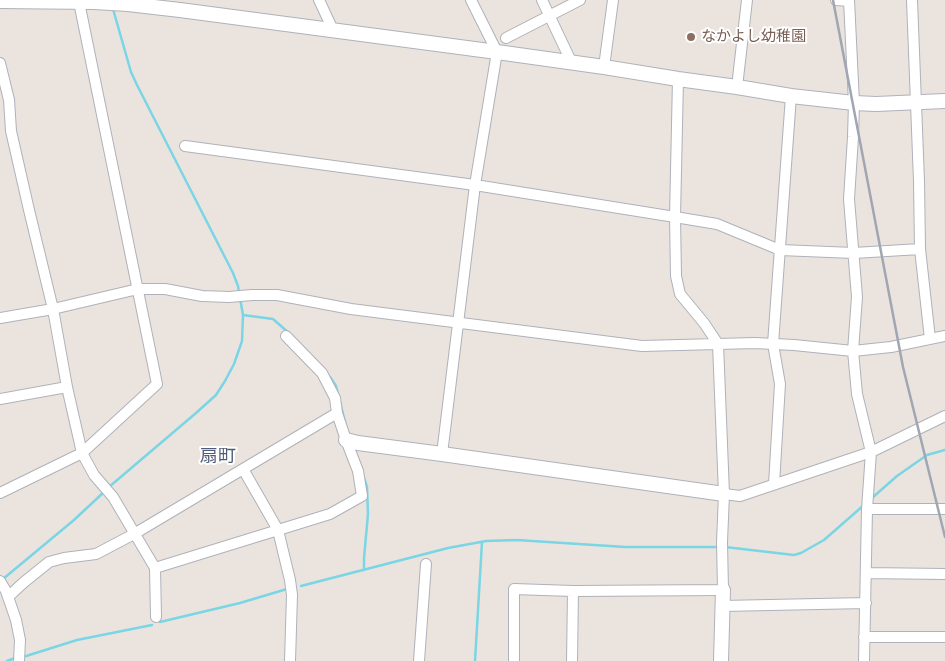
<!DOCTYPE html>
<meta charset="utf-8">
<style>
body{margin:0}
canvas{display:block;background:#ebe4de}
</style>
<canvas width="945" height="661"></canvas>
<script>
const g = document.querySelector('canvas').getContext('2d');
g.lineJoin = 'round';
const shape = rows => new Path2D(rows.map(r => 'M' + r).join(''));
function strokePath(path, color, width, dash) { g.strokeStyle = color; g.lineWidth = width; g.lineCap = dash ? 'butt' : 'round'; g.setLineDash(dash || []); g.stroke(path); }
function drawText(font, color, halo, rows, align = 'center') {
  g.font = font + ' Jost,"Noto Sans JP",sans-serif'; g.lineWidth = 4; g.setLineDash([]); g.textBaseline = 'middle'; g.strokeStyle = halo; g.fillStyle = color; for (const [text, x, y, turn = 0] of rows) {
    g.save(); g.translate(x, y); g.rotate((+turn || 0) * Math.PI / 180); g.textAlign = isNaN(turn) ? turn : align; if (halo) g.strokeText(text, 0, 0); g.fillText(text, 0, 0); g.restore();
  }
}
const stream = shape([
 [113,9,131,72,137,85,233,273,238,286,239,293],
 [243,315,273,319,289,333],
 [298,342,320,365],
 [330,377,336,386,338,394],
 [340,402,346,426],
 [363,475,367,487,368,514,364,558,364,570],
 [109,487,196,413,216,395,225,381,234,364,242,341,243,315,240,298],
 [872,498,897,476,927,455,945,450],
 [725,547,794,555,801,553,824,540,864,505],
 [3,579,74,520,105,491],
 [301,586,448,548,486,541,517,540,625,547,719,547],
 [160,622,240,603,287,589],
 [23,657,77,640,152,625],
 [7,661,15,658],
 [475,661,482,542]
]);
const street = shape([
 [319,0,333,30],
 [542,0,569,57,569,62],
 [836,0,849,1],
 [849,0,854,103,853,137,849,199,857,297,853,351,857,394,871,452,867,509,864,661],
 [912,0,919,181,920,249,930,339],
 [506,38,580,0],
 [0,63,9,100,11,131,29,210,53,309,67,387,82,453,94,475,113,497,155,568,156,617],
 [604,67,613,0],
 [737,87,747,0],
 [185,146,475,185,675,217,717,224,780,250,854,253,920,249],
 [0,318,53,309,138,289,165,289,202,296,229,297,252,295,277,295,351,309,642,346,755,343,794,345,853,351,891,347,945,336],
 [0,399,67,387],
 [442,454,475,185,497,52,471,0],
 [243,469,278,530,283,551,290,580,292,595,290,661],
 [774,484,780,384,773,344,791,96],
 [0,493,82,453,157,384,79,2],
 [724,494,740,496,871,452,945,416],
 [867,509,945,509],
 [155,568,330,514,362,496,358,471,346,440,337,413,335,398,322,373,286,336],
 [866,573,945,574],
 [0,581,6,591,16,620,20,640,19,661],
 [8,597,23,583,49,562,64,558,96,554,134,534,337,413],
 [722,606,866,603],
 [864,637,945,637],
 [419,661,426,564],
 [514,661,514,589,573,591,723,590,722,542,724,494,718,344,704,323,680,294,676,276,675,217,678,79],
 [572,661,573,591]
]);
const secondary = shape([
 [0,1,94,2,128,4,180,10,497,52,604,67,678,79,737,87,791,96,854,103,876,104,945,101],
 [346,440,358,443,442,454,724,494],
 [721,661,723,590]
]);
const rail = shape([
 [833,0,903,367,945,537]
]);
const markers = [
 [691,37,5,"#8d6e63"]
];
const educationNames = [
 ["なかよし幼稚園",701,37]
];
const quarterNames = [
 ["扇町",218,458]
];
strokePath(stream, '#7ad5e4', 2.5);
strokePath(street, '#aeb2ba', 12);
strokePath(secondary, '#aeb2ba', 16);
strokePath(street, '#fff', 10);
strokePath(secondary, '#fff', 14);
strokePath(rail, '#a1a6b3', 2.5);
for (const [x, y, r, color] of markers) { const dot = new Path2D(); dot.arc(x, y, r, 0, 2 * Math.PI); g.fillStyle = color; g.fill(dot); strokePath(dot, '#fff', 2); }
drawText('15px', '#785e54', '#fff', educationNames, 'left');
drawText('18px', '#4f5b77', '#fff', quarterNames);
</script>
